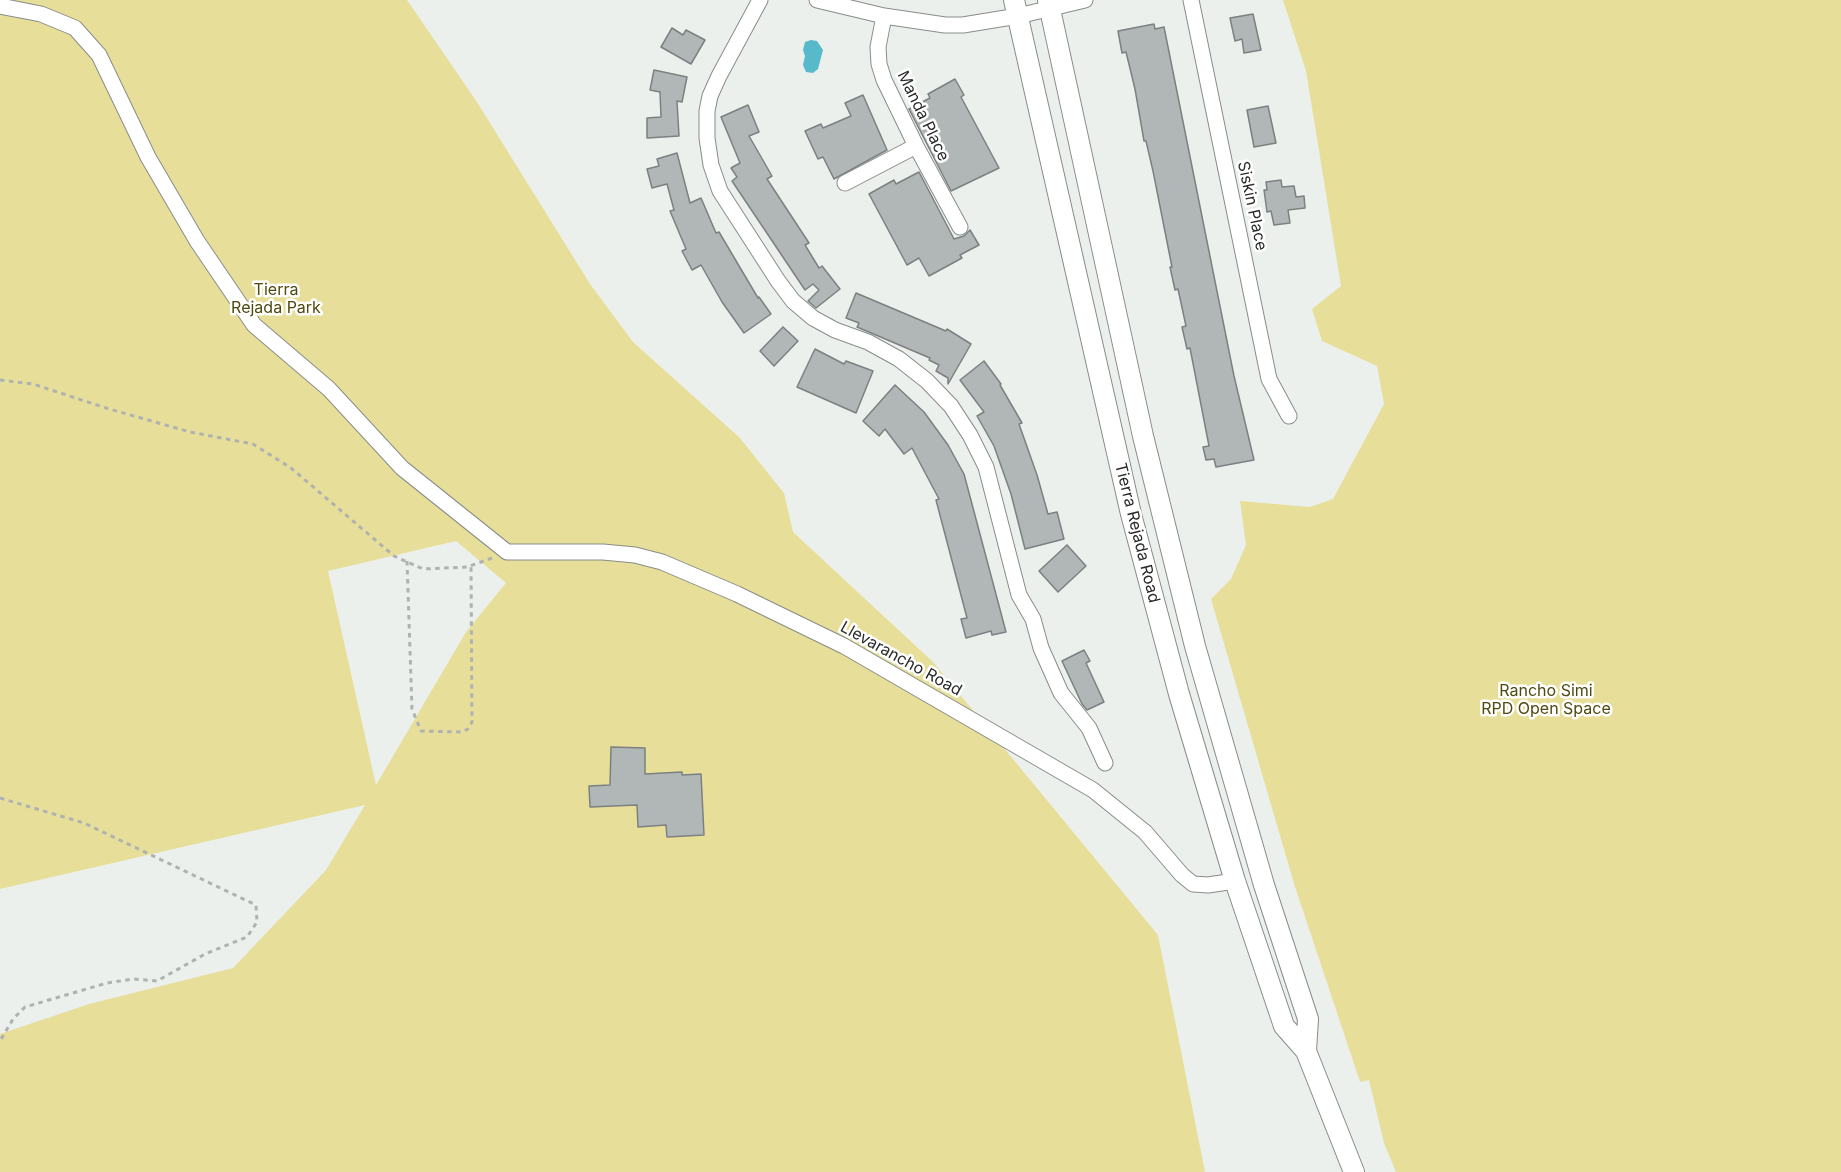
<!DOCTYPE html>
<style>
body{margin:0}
canvas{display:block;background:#ebf0ed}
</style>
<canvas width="1841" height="1172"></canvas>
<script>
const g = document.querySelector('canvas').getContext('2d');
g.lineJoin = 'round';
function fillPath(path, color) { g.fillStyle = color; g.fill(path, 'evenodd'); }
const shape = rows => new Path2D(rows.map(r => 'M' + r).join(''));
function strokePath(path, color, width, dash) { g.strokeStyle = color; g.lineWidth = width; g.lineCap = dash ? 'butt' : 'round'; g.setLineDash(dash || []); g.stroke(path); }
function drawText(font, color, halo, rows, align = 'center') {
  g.font = font + ' Inter,sans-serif'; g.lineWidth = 5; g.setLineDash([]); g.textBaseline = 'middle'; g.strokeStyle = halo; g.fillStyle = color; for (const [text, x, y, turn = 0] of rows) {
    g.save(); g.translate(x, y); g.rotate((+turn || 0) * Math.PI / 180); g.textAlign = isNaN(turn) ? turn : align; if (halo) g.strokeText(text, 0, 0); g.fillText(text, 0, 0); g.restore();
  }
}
const green = shape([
 [0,0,407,0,477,102,590,284,633,342,740,438,784,493,793,532,933,662,1158,935,1205,1172,0,1172,0,1034,89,1004,233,968,326,870,365,805,0,889],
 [456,541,506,583,466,632,376,785,328,571],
 [1283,0,1841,0,1841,1172,1396,1172,1384,1143,1369,1080,1360,1082,1295,887,1211,599,1231,579,1246,545,1240,501,1310,507,1333,499,1384,404,1377,366,1322,341,1312,309,1341,286,1306,71]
]);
const water = shape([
 [811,40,817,41,823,50,818,69,813,73,806,72,803,65,805,56,803,50,805,42]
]);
const building = shape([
 [1253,14,1261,50,1244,53,1242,39,1235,41,1230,18,1253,14],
 [1154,24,1155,29,1164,27,1234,376,1254,460,1216,467,1214,459,1206,460,1203,447,1209,446,1190,348,1187,349,1182,327,1186,326,1178,289,1175,290,1170,267,1172,267,1153,171,1146,141,1144,141,1135,89,1126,52,1122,53,1118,31,1154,24],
 [672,28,683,35,686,30,705,40,691,64,661,47,672,28],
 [654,70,687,77,682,102,677,101,679,136,647,138,647,118,661,117,660,92,650,90,654,70],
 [955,79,964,95,961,97,999,168,951,191,909,109,930,98,928,94,955,79],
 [863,95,887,150,834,179,823,157,818,159,805,131,821,124,823,128,851,116,845,103,863,95],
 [748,105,759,132,749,136,772,176,767,179,809,243,805,245,819,268,822,266,840,289,816,308,808,301,819,290,813,284,805,290,732,181,737,177,731,168,740,163,721,117,748,105],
 [1268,106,1276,143,1254,147,1247,110,1268,106],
 [677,153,690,203,701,198,716,233,719,232,758,298,759,297,771,314,744,333,722,302,701,265,692,270,682,251,686,249,670,211,674,210,667,184,652,188,647,169,659,166,657,159,677,153],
 [919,172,954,239,964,236,970,230,979,245,960,255,962,258,929,276,919,258,907,265,869,194,894,180,896,184,919,172],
 [1281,180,1282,187,1294,186,1296,197,1304,196,1305,208,1288,210,1290,223,1274,225,1271,211,1267,212,1264,190,1267,190,1266,182,1281,180],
 [856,293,946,331,947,329,971,344,948,384,948,378,936,371,939,365,929,360,930,358,857,327,859,323,846,318,856,293],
 [783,327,798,341,774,366,760,351,783,327],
 [815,349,844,364,846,361,873,371,856,413,797,387,815,349],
 [984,361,1001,384,1000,385,1022,423,1019,424,1037,475,1048,514,1057,512,1064,539,1025,549,1011,494,994,446,977,416,984,412,960,380,984,361],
 [895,385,924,412,948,445,964,474,1006,632,992,635,991,631,966,638,961,619,967,618,936,500,939,499,912,448,904,454,885,429,879,436,863,421,895,385],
 [1067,545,1086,566,1058,592,1039,571,1067,545],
 [1084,650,1090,661,1086,663,1104,702,1087,710,1082,704,1062,661,1084,650],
 [611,747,645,748,645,774,682,772,682,775,701,774,704,835,667,837,666,825,638,827,637,805,590,807,589,786,610,785,611,747]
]);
const path = shape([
 [0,380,33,384,106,408,190,432,253,444,291,468,394,556,423,569,467,567,492,558],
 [407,561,412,709,421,731,462,732,468,729,472,722,471,565],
 [0,798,84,823,256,905,257,922,247,937,205,954,157,981,133,979,107,983,25,1007,13,1019,0,1041]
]);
const minor = shape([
 [760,0,719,76,710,96,707,111,707,138,711,165,720,191,778,281,793,301,813,318,835,330,868,342,899,359,927,381,951,406,970,435,986,467,1019,595,1033,619,1041,648,1061,693,1089,728,1105,763],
 [817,0,884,16,945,25,963,25,1018,16,1085,0],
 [1191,0,1269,379,1289,416],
 [0,6,41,14,75,28,99,55,148,157,197,241,254,325,329,389,402,468,507,552,603,552,635,555,662,562,737,594,844,646,1093,790,1145,832,1182,875,1193,884,1208,885,1235,881],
 [884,16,878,47,879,64,884,80,916,146,960,227],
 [845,183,916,146]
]);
const major = shape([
 [1014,0,1131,514,1179,694,1235,881,1284,1026,1306,1051,1354,1172],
 [1048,0,1143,436,1195,646,1264,885,1308,1019,1306,1051]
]);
const streetNames = [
 ["Manda Place",923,116,64],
 ["Siskin Place",1252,206,78],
 ["Tierra Rejada Road",1137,533,76],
 ["Llevarancho Road",901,659,29]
];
const parkNames = [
 ["Tierra",276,290],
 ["Rejada Park",276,308],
 ["Rancho Simi",1546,691],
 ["RPD Open Space",1546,709]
];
fillPath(green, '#e7df99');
fillPath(water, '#57bacb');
fillPath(building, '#b1b7b6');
strokePath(building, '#7b8180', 1.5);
strokePath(minor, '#888d89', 17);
strokePath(major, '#888d89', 22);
strokePath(path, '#aeb2b0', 3, [4.5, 4.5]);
strokePath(minor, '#fff', 15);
strokePath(major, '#fff', 20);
drawText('16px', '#292b29', '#fff', streetNames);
drawText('16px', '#504910', '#fff', parkNames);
</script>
